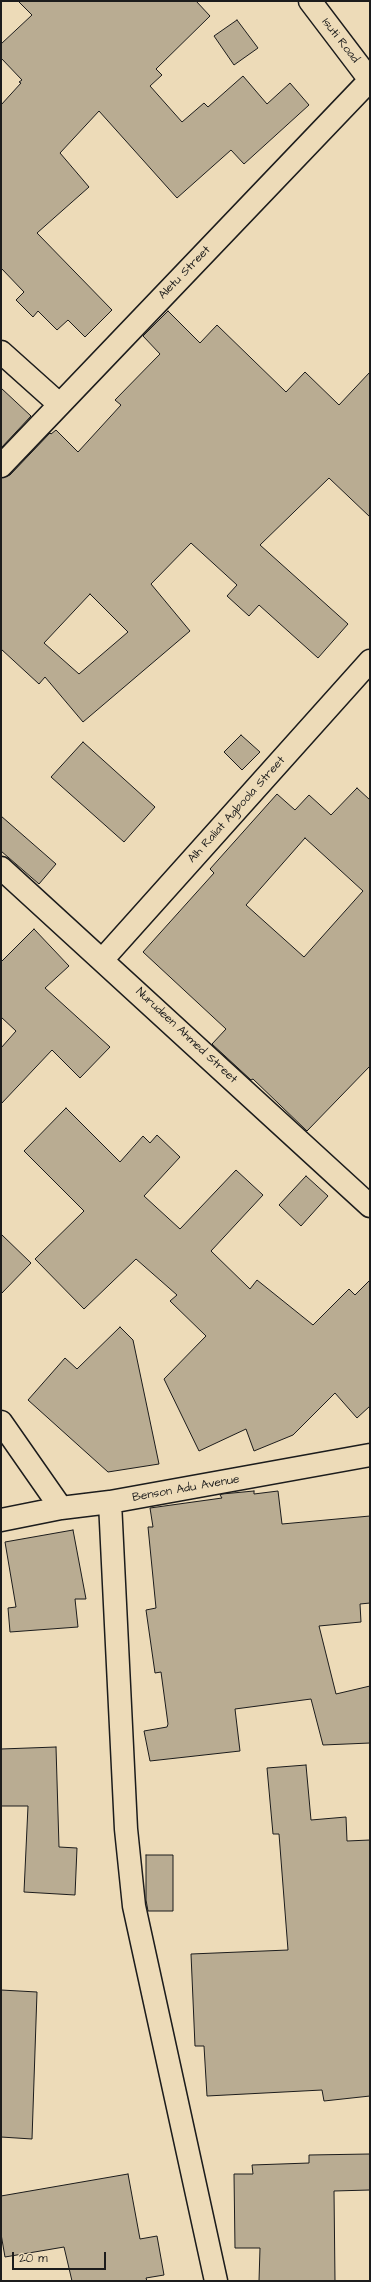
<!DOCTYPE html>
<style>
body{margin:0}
#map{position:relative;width:371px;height:2282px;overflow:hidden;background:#eddbb8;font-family:"Architects Daughter",sans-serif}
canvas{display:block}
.frame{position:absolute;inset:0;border:2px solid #1c1c1c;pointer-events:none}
.scale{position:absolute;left:12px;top:2252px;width:94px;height:18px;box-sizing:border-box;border:2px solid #1c1c1c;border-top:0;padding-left:5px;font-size:12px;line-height:14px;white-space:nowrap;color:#1c1c1c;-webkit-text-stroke:3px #eddbb8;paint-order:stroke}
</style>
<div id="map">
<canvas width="371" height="2282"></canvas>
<div class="frame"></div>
<div class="scale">20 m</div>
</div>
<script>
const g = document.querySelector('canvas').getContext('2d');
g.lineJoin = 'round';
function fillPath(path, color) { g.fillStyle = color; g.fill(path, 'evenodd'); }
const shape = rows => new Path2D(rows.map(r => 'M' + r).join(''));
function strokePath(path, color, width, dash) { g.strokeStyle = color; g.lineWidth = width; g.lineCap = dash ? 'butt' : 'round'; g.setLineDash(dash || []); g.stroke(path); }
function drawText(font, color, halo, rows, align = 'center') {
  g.font = font + ' "Architects Daughter",sans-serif'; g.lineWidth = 4; g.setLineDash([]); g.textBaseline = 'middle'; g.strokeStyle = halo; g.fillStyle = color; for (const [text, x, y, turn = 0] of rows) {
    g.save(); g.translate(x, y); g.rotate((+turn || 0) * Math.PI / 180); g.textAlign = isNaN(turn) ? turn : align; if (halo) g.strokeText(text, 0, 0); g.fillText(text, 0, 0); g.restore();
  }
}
const building = shape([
 [18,1,196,1,210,16,156,69,162,75,150,86,182,122,204,103,208,107,243,76,267,104,290,83,309,105,244,164,231,150,177,198,99,111,60,153,89,187,37,233,112,310,85,337,68,320,57,330,38,311,33,317,16,300,24,292,1,268,1,105,21,83,19,82,22,80,1,58,1,44,32,15,18,1],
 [237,20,258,48,234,65,214,36,237,20],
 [168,311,200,343,217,325,286,392,305,372,339,405,370,372,370,517,329,478,260,545,348,624,318,658,259,605,249,616,227,596,237,585,191,543,151,584,190,631,83,722,45,677,39,684,1,649,1,478,10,475,50,433,51,434,56,430,78,452,121,405,115,400,160,354,143,336,168,311],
 [90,594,128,632,79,674,44,643,90,594],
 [1,388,31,416,1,448,1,388],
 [241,735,260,752,242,770,224,752,241,735],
 [83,742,155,807,124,842,51,777,83,742],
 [357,788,370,800,370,1066,307,1131,253,1079,251,1080,212,1044,226,1029,143,952,214,873,210,869,277,794,295,810,309,795,331,815,357,788],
 [305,838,363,891,304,957,246,905,305,838],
 [1,816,56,864,39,884,1,851,1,816],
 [34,929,69,966,45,988,110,1047,80,1078,52,1050,1,1104,1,1048,16,1031,1,1017,1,962,34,929],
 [66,1108,120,1162,143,1136,150,1143,157,1135,180,1157,144,1196,180,1229,236,1170,263,1195,211,1251,250,1289,257,1280,313,1325,349,1289,355,1295,370,1280,370,1406,357,1418,335,1393,293,1435,254,1451,246,1429,199,1451,164,1379,206,1336,170,1301,177,1295,136,1259,84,1309,35,1259,84,1211,24,1151,66,1108],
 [306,1176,328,1196,301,1226,279,1205,306,1176],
 [1,1234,31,1263,1,1294,1,1234],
 [120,1327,133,1340,159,1464,108,1472,28,1400,65,1358,77,1369,120,1327],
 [254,1491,254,1494,278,1491,282,1524,370,1516,370,1603,360,1604,361,1622,319,1626,336,1694,370,1686,370,1743,323,1745,311,1699,235,1709,240,1751,150,1761,144,1731,167,1727,168,1724,161,1672,155,1673,146,1610,156,1608,148,1527,153,1527,150,1508,222,1498,220,1495,222,1494,254,1491],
 [73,1530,86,1599,75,1599,78,1627,10,1632,8,1608,16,1607,5,1542,73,1530],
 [56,1747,59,1847,77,1848,75,1895,24,1892,28,1806,1,1806,1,1749,56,1747],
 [306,1765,311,1820,346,1817,347,1841,370,1840,370,2096,324,2101,322,2090,207,2096,204,2046,195,2046,191,1954,288,1950,279,1834,273,1834,267,1768,306,1765],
 [146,1855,173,1855,173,1911,148,1911,146,1900,146,1855],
 [1,1990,37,1992,32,2139,1,2137,1,1990],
 [370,2154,370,2190,334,2191,335,2281,259,2281,260,2248,235,2248,234,2174,253,2174,252,2165,309,2163,309,2155,370,2154],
 [128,2174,140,2239,157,2236,164,2275,146,2278,147,2281,72,2281,64,2247,5,2257,1,2234,1,2196,128,2174]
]);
const minor = shape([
 [310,1,370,80],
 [1,352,59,404],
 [1,466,370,80],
 [1,868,370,1206],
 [103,959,370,661],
 [1,1422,61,1508],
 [110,1502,126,1829,134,1906,216,2281],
 [1,1520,61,1508,110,1502,370,1455]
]);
const streetNames = [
 ["Isuti Road",340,41,52],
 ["Aletu Street",185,273,-46],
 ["Alh Raliat Agboola Street",237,810,-48],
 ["Nurudeen Ahmed Street",186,1036,43],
 ["Benson Adu Avenue",186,1489,-10]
];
fillPath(building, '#b9ac92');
strokePath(building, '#1c1c1c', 1);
strokePath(minor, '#1c1c1c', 25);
strokePath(minor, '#eddbb8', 22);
drawText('12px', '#1c1c1c', '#eddbb8', streetNames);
</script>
